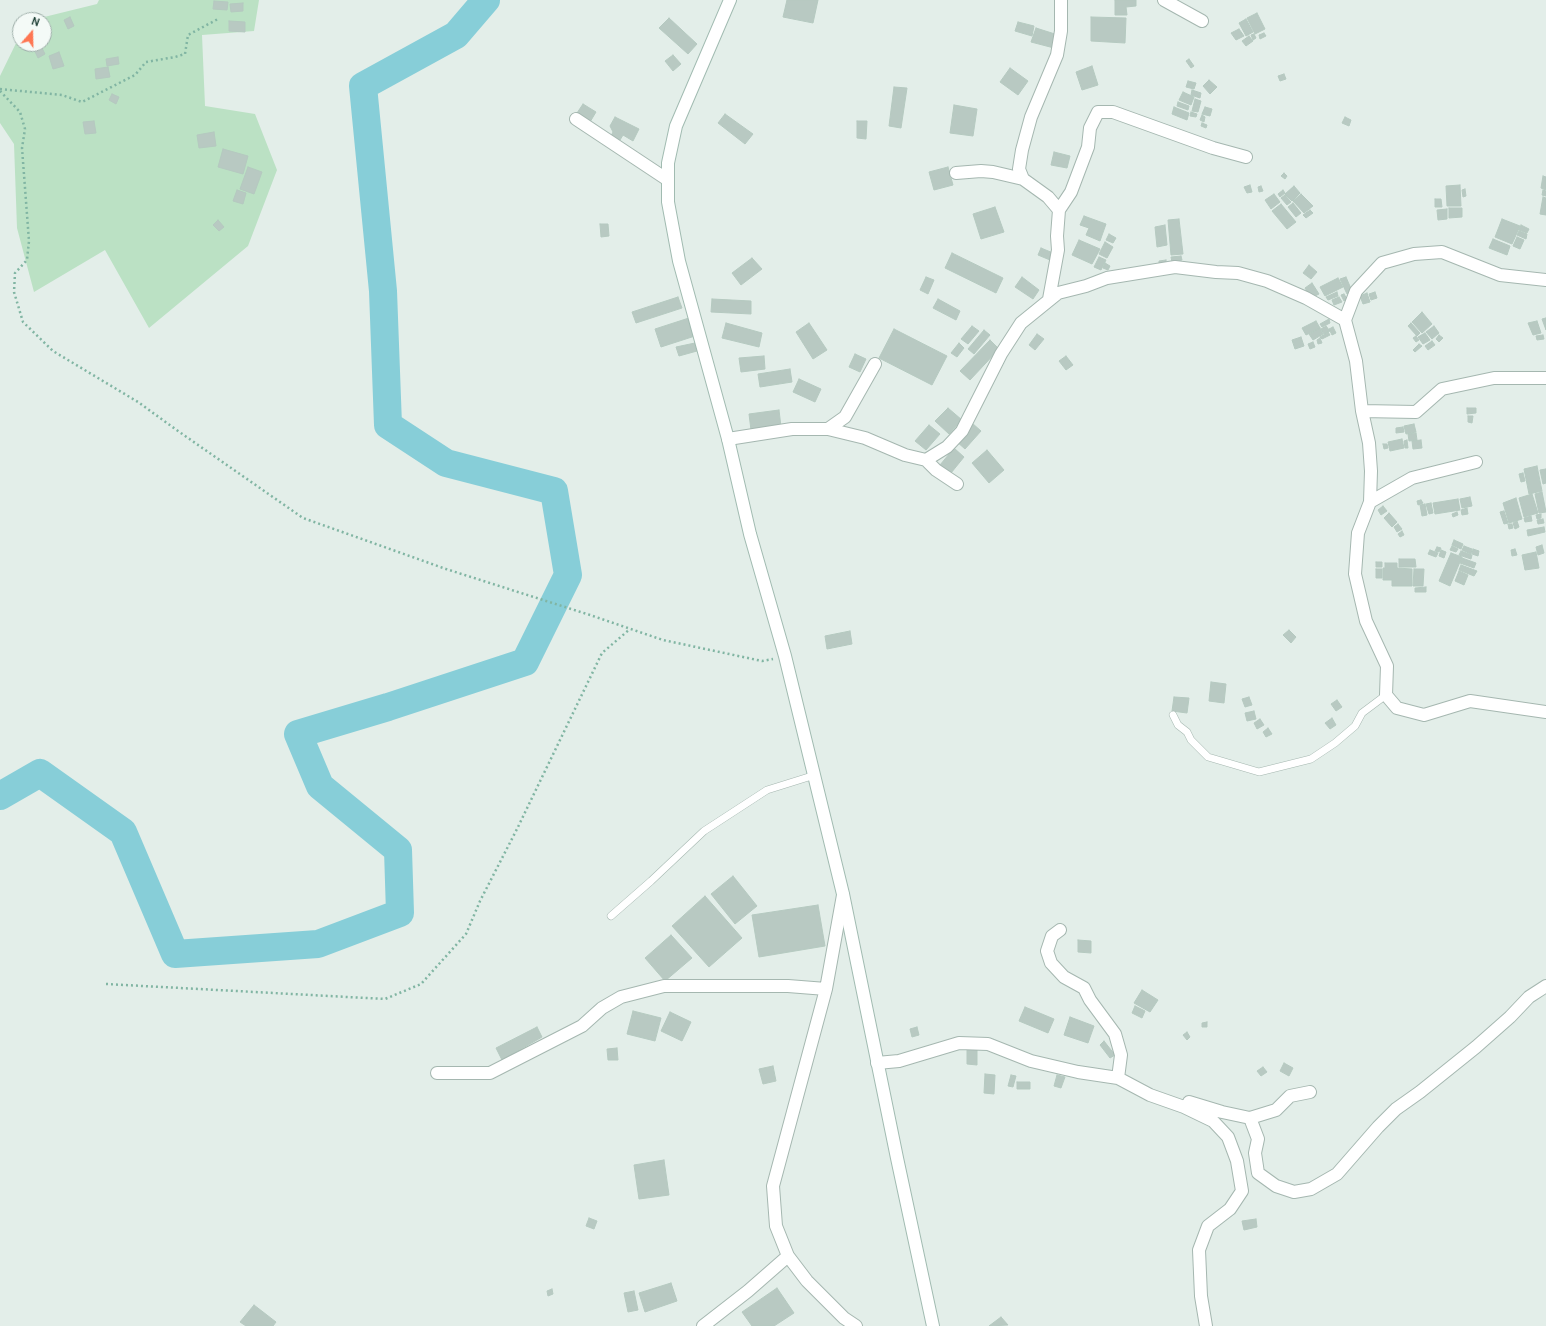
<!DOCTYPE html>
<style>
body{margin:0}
#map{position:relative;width:1546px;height:1326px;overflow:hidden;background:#e3eee9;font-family:Cabin,sans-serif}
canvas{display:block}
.north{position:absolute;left:12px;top:12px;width:40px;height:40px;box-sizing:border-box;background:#f4faf7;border:1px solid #a0b0ab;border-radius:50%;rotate:20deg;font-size:11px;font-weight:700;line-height:16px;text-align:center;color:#214238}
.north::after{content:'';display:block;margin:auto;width:14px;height:18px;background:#fe7652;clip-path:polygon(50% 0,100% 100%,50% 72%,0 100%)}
</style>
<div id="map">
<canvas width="1546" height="1326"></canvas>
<div class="north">N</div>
</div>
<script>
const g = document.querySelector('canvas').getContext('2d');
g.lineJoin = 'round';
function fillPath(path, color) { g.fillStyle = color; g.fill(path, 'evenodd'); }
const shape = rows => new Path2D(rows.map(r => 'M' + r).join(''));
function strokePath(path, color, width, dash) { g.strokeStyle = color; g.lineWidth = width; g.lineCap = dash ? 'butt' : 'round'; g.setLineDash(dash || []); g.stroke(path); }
const green = shape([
 [99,0,259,0,254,31,202,35,205,106,255,114,277,170,248,246,149,328,105,250,34,292,17,228,14,144,0,123,0,76,20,35,20,44,44,44,44,20,32,20,97,4]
]);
const river = shape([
 [0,796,40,773,123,832,175,954,318,944,400,913,398,850,320,786,298,734,388,707,525,662,568,575,554,491,446,463,388,425,383,291,363,86,456,35,486,0]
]);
const building = shape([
 [787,0,818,0,813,23,783,17,787,0],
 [1115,0,1136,0,1136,6,1126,7,1127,15,1115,15,1115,0],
 [214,1,228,2,227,10,213,9,214,1],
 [243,3,243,11,231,12,230,4,243,3],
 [1257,13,1265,29,1255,34,1247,18,1257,13],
 [70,17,74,26,68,29,64,20,70,17],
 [1091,17,1126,18,1125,43,1091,41,1091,17],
 [669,18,697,44,688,54,659,28,669,18],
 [1246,19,1253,32,1246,36,1239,23,1246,19],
 [229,21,245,22,245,32,229,31,229,21],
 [1018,22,1034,26,1032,36,1015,31,1018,22],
 [1036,28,1058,35,1054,48,1031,42,1036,28],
 [1239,29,1244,36,1236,40,1231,33,1239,29],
 [1264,33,1266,36,1260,39,1259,35,1264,33],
 [1254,34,1256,38,1253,40,1251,35,1254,34],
 [1249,36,1253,41,1246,46,1242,41,1249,36],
 [38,44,40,44,45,54,38,58,33,47,38,44],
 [59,52,64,66,53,69,49,56,59,52],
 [673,55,681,64,673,71,665,61,673,55],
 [118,57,119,64,107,66,106,59,118,57],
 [1189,59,1194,66,1191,68,1186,61,1189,59],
 [1092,66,1098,85,1082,90,1076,72,1092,66],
 [108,67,110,77,96,79,95,69,108,67],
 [1010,68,1028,81,1018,95,1000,82,1010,68],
 [1284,74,1286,79,1280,81,1278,76,1284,74],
 [1209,80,1217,87,1210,94,1203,86,1209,80],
 [1188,81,1196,83,1194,89,1186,87,1188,81],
 [894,87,907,88,901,128,889,126,894,87],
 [1192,90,1201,93,1200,98,1191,95,1192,90],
 [1183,92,1194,97,1191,105,1179,100,1183,92],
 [112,94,119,97,116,104,109,100,112,94],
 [1195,99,1201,101,1198,112,1192,111,1195,99],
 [1178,102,1189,106,1188,110,1177,106,1178,102],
 [583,104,596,112,590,122,577,113,583,104],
 [954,105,977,109,973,136,950,133,954,105],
 [1174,107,1189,113,1187,120,1172,114,1174,107],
 [1205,107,1212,109,1210,116,1202,114,1205,107],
 [1191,112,1197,114,1196,117,1190,116,1191,112],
 [725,114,753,134,745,144,718,123,725,114],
 [1202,115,1205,117,1204,122,1200,120,1202,115],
 [615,117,639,129,633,141,623,135,620,140,611,136,613,132,610,126,615,117],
 [1345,117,1351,120,1349,126,1342,123,1345,117],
 [94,121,96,133,85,134,83,122,94,121],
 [857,121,867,121,866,139,857,138,857,121],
 [1202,123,1207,125,1206,128,1201,126,1202,123],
 [214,132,216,146,199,148,197,135,214,132],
 [223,149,248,156,243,174,218,167,223,149],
 [1054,152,1070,156,1067,168,1051,165,1054,152],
 [248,167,262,172,254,194,240,189,248,167],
 [948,167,953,185,934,190,929,172,948,167],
 [1284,173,1287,176,1285,179,1281,176,1284,173],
 [1543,176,1546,177,1546,190,1541,188,1543,176],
 [1250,185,1252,192,1247,193,1244,187,1250,185],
 [1460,185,1461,206,1447,206,1446,186,1460,185],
 [1261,186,1263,191,1259,192,1258,187,1261,186],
 [1294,186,1300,193,1292,201,1285,194,1294,186],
 [1465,189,1466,196,1463,197,1462,190,1465,189],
 [237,190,246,193,243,204,233,201,237,190],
 [1283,190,1285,193,1280,197,1278,194,1283,190],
 [1543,190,1546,191,1546,196,1542,195,1543,190],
 [1274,194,1280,202,1271,209,1265,200,1274,194],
 [1301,194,1313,206,1304,213,1293,201,1301,194],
 [1285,195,1291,202,1287,205,1281,198,1285,195],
 [1543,197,1546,198,1546,215,1540,214,1543,197],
 [1435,199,1441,199,1442,207,1435,207,1435,199],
 [1293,203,1301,213,1296,217,1288,207,1293,203],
 [1281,204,1296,222,1287,229,1272,211,1281,204],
 [995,207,1004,232,981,239,973,214,995,207],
 [1449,208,1462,208,1462,217,1449,218,1449,208],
 [1447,209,1447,219,1438,220,1437,210,1447,209],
 [1310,210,1313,213,1306,218,1303,215,1310,210],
 [1084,216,1106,224,1100,241,1086,235,1089,228,1080,225,1084,216],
 [1179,219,1183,254,1171,255,1168,220,1179,219],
 [1502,219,1520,226,1512,244,1495,237,1502,219],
 [218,220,224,227,219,231,213,225,218,220],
 [600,224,608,224,609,236,601,237,600,224],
 [1165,225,1167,245,1157,247,1155,227,1165,225],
 [1521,225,1529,229,1527,233,1519,230,1521,225],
 [1519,231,1527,234,1526,239,1517,235,1519,231],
 [1109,234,1116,238,1113,243,1106,240,1109,234],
 [1517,237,1524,240,1520,249,1513,246,1517,237],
 [1493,239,1510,246,1507,255,1489,248,1493,239],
 [1079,240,1100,249,1092,264,1072,255,1079,240],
 [1105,242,1113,247,1107,258,1099,254,1105,242],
 [1041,248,1053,253,1050,260,1038,255,1041,248],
 [952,253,1003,278,996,293,945,268,952,253],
 [1181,256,1182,260,1172,262,1171,257,1181,256],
 [1099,257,1106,260,1101,270,1094,267,1099,257],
 [752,258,762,269,741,285,732,273,752,258],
 [1166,260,1166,266,1159,266,1159,261,1166,260],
 [1105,263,1110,266,1108,270,1103,268,1105,263],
 [1309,265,1317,272,1311,279,1303,273,1309,265],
 [926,277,934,280,928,294,920,290,926,277],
 [1022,277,1039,290,1033,299,1015,287,1022,277],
 [1346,277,1352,291,1347,294,1340,279,1346,277],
 [1338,278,1343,287,1325,296,1320,287,1338,278],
 [1312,283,1319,294,1311,298,1305,288,1312,283],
 [1337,292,1338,296,1328,300,1326,297,1337,292],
 [1375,292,1377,298,1371,300,1369,294,1375,292],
 [1367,293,1370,302,1363,304,1360,296,1367,293],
 [1344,294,1347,299,1344,301,1341,295,1344,294],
 [678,297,682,308,636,323,632,312,678,297],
 [1339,297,1342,302,1334,305,1332,300,1339,297],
 [712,299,751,301,751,314,711,312,712,299],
 [938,299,960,311,956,320,933,308,938,299],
 [1422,312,1432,324,1422,333,1412,322,1422,312],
 [692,317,698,335,661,347,655,329,692,317],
 [1546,318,1546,330,1542,319,1546,318],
 [1329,319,1330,323,1322,327,1320,324,1329,319],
 [1316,321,1320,328,1306,335,1302,328,1316,321],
 [1537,321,1541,333,1533,335,1528,323,1537,321],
 [726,323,762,333,759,347,722,338,726,323],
 [809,323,827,350,813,359,796,332,809,323],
 [1411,323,1420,333,1417,336,1408,326,1411,323],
 [972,326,979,331,968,344,961,339,972,326],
 [1326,326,1330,331,1324,334,1321,329,1326,326],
 [1434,326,1439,333,1432,339,1426,332,1434,326],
 [1333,327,1336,333,1332,335,1329,329,1333,327],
 [1320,328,1323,334,1313,340,1309,334,1320,328],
 [894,329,947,356,932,385,879,358,894,329],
 [984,330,990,335,974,354,968,349,984,330],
 [1328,332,1330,335,1322,339,1320,337,1328,332],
 [1425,333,1430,340,1423,344,1418,337,1425,333],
 [1037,334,1044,339,1035,350,1029,345,1037,334],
 [1439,335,1443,338,1439,342,1436,339,1439,335],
 [1543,335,1544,339,1537,340,1536,336,1543,335],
 [1416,336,1419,340,1416,342,1413,338,1416,336],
 [1301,337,1304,346,1295,349,1292,340,1301,337],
 [1320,338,1322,343,1318,344,1317,340,1320,338],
 [990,340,999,349,970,380,960,371,990,340],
 [1432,341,1435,345,1428,350,1425,346,1432,341],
 [1313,342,1315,347,1310,349,1308,344,1313,342],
 [695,343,697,351,679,356,676,347,695,343],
 [959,343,964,348,957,357,951,353,959,343],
 [1419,344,1422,346,1415,352,1413,350,1419,344],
 [855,354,866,359,860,372,849,367,855,354],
 [764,356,765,369,741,372,739,358,764,356],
 [1066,356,1073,365,1066,370,1059,361,1066,356],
 [790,369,792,382,760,387,758,374,790,369],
 [799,379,821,389,815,402,793,392,799,379],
 [948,408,962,420,949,434,935,421,948,408],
 [1467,408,1476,408,1476,413,1467,414,1467,408],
 [779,410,781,427,751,430,749,414,779,410],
 [1468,416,1473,416,1472,423,1468,422,1468,416],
 [972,423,981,431,965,449,956,441,972,423],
 [1414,424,1416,432,1406,434,1404,426,1414,424],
 [929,425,940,434,926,450,915,441,929,425],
 [1403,427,1404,432,1396,433,1396,428,1403,427],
 [1416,433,1417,440,1409,441,1408,434,1416,433],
 [1402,439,1404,448,1390,451,1388,442,1402,439],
 [1407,440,1408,448,1405,448,1404,441,1407,440],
 [1421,440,1422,448,1413,449,1412,441,1421,440],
 [1383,444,1387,444,1388,448,1384,449,1383,444],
 [954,448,964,457,951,473,940,465,954,448],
 [987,450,1004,470,989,483,972,463,987,450],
 [1537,466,1542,491,1529,494,1524,469,1537,466],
 [1546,469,1546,483,1543,484,1540,470,1546,469],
 [1523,473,1525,481,1521,482,1519,474,1523,473],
 [1542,492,1546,512,1539,513,1535,494,1542,492],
 [1532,494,1538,513,1524,517,1519,498,1532,494],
 [1470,497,1472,506,1462,508,1460,499,1470,497],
 [1516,498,1522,519,1509,523,1503,503,1516,498],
 [1458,499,1460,510,1435,514,1433,503,1458,499],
 [1421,500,1423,503,1418,505,1417,501,1421,500],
 [1431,503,1433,513,1429,514,1426,504,1431,503],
 [1425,504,1427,515,1422,516,1420,505,1425,504],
 [1383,506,1387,511,1381,515,1378,510,1383,506],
 [1467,508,1468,514,1462,515,1461,510,1467,508],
 [1504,511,1508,523,1504,524,1500,512,1504,511],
 [1457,512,1458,515,1453,517,1452,514,1457,512],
 [1389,513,1397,522,1392,527,1384,518,1389,513],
 [1541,514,1541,518,1537,519,1536,515,1541,514],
 [1531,516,1532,521,1525,522,1524,518,1531,516],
 [1543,519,1544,523,1538,524,1537,520,1543,519],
 [1517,521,1519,527,1515,529,1513,523,1517,521],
 [1398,524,1402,529,1397,532,1394,527,1398,524],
 [1508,524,1512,524,1513,528,1509,529,1508,524],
 [1544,527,1545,532,1528,536,1527,530,1544,527],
 [1402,531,1404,535,1400,537,1398,534,1402,531],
 [1454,540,1463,544,1461,549,1452,545,1454,540],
 [1542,545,1544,553,1538,555,1536,547,1542,545],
 [1452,546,1458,549,1456,552,1450,550,1452,546],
 [1464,546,1472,549,1471,554,1462,550,1464,546],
 [1437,547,1441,548,1439,552,1435,551,1437,547],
 [1473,549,1479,551,1478,556,1472,554,1473,549],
 [1515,549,1517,555,1512,556,1511,550,1515,549],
 [1430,550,1438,553,1436,557,1428,554,1430,550],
 [1441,550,1446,552,1444,558,1439,556,1441,550],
 [1461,551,1472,555,1471,559,1459,555,1461,551],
 [1536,552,1539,568,1525,570,1522,555,1536,552],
 [1451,553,1462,557,1450,586,1439,581,1451,553],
 [1462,558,1476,563,1474,568,1460,563,1462,558],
 [1399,559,1415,559,1416,567,1399,567,1399,559],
 [1376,562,1382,562,1382,567,1376,567,1376,562],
 [1385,563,1397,563,1397,568,1412,569,1412,586,1392,586,1392,580,1383,580,1383,568,1385,568,1385,563],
 [1461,565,1477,571,1474,576,1459,570,1461,565],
 [1376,569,1382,569,1382,578,1376,578,1376,569],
 [1414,569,1424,569,1423,586,1413,586,1414,569],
 [1459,571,1468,575,1464,585,1455,581,1459,571],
 [1426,587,1426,592,1415,592,1415,588,1426,587],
 [1289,630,1296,637,1291,643,1283,635,1289,630],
 [850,631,852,644,827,649,825,636,850,631],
 [1211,682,1226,684,1224,703,1209,701,1211,682],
 [1174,697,1189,698,1187,713,1172,711,1174,697],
 [1249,697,1252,705,1245,707,1242,699,1249,697],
 [1337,700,1342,707,1336,711,1331,704,1337,700],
 [1254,711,1256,719,1247,721,1245,713,1254,711],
 [1332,718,1336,725,1330,729,1325,723,1332,718],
 [1260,719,1264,725,1257,729,1254,723,1260,719],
 [1268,728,1272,734,1266,737,1263,732,1268,728],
 [733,876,757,906,735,924,711,894,733,876],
 [705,896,742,938,709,967,672,926,705,896],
 [818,905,825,946,759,957,752,915,818,905],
 [671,935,692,958,665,981,645,958,671,935],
 [1078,940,1091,941,1091,953,1078,952,1078,940],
 [1142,990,1158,1000,1150,1012,1134,1003,1142,990],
 [1135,1006,1145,1011,1142,1018,1132,1013,1135,1006],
 [1025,1007,1054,1019,1048,1033,1019,1021,1025,1007],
 [633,1011,661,1018,655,1041,627,1034,633,1011],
 [670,1012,691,1022,682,1041,661,1031,670,1012],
 [1070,1017,1094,1026,1088,1043,1064,1035,1070,1017],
 [1207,1022,1207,1027,1202,1027,1202,1023,1207,1022],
 [537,1027,542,1037,502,1060,496,1048,537,1027],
 [917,1027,919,1035,912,1037,910,1029,917,1027],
 [1187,1032,1190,1037,1187,1040,1183,1035,1187,1032],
 [1104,1041,1115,1055,1110,1058,1100,1045,1104,1041],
 [617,1048,618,1060,608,1060,607,1049,617,1048],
 [967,1049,977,1049,977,1065,967,1064,967,1049],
 [1284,1063,1293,1068,1289,1076,1280,1071,1284,1063],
 [773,1066,776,1081,763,1084,759,1069,773,1066],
 [1263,1067,1267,1072,1261,1076,1257,1071,1263,1067],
 [985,1074,995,1075,994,1094,984,1093,985,1074],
 [1011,1075,1016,1076,1013,1087,1008,1086,1011,1075],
 [1057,1075,1065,1077,1061,1088,1054,1086,1057,1075],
 [1017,1082,1030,1082,1030,1089,1017,1089,1017,1082],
 [664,1160,669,1195,639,1199,634,1165,664,1160],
 [589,1218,597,1221,594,1229,586,1226,589,1218],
 [1256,1219,1257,1227,1244,1230,1242,1221,1256,1219],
 [671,1283,677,1301,645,1312,639,1293,671,1283],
 [777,1288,794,1313,774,1326,752,1326,742,1312,777,1288],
 [552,1289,553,1294,548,1296,547,1291,552,1289],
 [634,1291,638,1310,628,1312,624,1293,634,1291],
 [254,1305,276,1322,273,1326,246,1326,240,1322,254,1305],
 [1001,1317,1008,1325,989,1326,1001,1317]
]);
const path = shape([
 [0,89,62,95,82,102,135,75,146,62,175,57,185,54,188,35,218,19],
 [0,91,20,112,25,129,22,148,29,241,27,260,15,273,14,292,23,322,53,351,138,402,178,431,303,518,446,569,590,615,663,640,762,661,773,659],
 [106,984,385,999,421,984,466,934,480,901,517,829,602,653,630,629]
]);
const lane = shape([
 [1173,715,1178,725,1187,732,1191,740,1208,757,1259,772,1311,759,1335,743,1355,726,1362,713,1386,695],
 [611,916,651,881,704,831,767,790,815,775]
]);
const street = shape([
 [1164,0,1202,21],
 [576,119,668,180],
 [956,173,981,171,993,172,1023,179],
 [1059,210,1071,192,1088,147,1090,128,1098,112,1113,112,1213,148,1246,157],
 [1049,299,1058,250,1057,236,1059,210,1048,197,1023,179,1019,169,1022,150,1031,117,1057,55,1061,31,1061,0],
 [1362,411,1416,412,1442,389,1494,378,1546,378],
 [828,429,845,417,875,364],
 [728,439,792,429,828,429,865,438,905,455,926,460,936,470,957,484],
 [926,460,947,447,962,431,1001,354,1021,323,1058,293,1086,286,1107,278,1175,267,1216,272,1238,273,1267,281,1306,298,1345,320],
 [1476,462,1412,478,1370,502,1358,533,1355,574,1366,621,1387,666,1386,695,1397,708,1424,715,1470,701,1546,712],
 [1370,502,1371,471,1369,443,1362,411,1356,361,1345,320,1356,291,1382,263,1414,254,1442,252,1500,275,1546,280],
 [843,895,826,989,773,1186,776,1226,788,1256,807,1281,844,1318,856,1326],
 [1060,930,1052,936,1047,951,1051,963,1064,977,1084,988,1090,1000,1115,1034,1121,1055,1118,1078],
 [877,1063,899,1061,959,1043,988,1044,1031,1061,1078,1072,1118,1078,1150,1095,1184,1107,1213,1121,1228,1137,1237,1161,1242,1191,1230,1209,1208,1226,1199,1250,1201,1296,1206,1326],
 [437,1073,490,1073,582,1026,602,1008,621,997,664,986,788,986,826,989],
 [1189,1102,1222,1112,1250,1118,1276,1110,1290,1096,1310,1092],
 [1250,1118,1258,1139,1255,1153,1258,1173,1276,1186,1294,1192,1311,1189,1337,1174,1378,1127,1396,1109,1420,1092,1476,1047,1510,1017,1529,997,1546,986],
 [703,1326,748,1291,788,1256]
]);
const secondary = shape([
 [730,0,676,126,668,163,668,202,679,261,728,439,750,534,785,656,843,894,897,1158,933,1326]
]);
fillPath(green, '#bbe1c4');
strokePath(river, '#87ced8', 28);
fillPath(building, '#b8c9c2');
strokePath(building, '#b5c9c0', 1);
strokePath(lane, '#a5b7b0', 8);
strokePath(street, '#a5b7b0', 14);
strokePath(secondary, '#a1bbb1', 14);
strokePath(path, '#81b5a3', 2.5, [2, 3]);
strokePath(lane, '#fff', 7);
strokePath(street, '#fff', 12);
strokePath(secondary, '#fff', 12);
</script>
